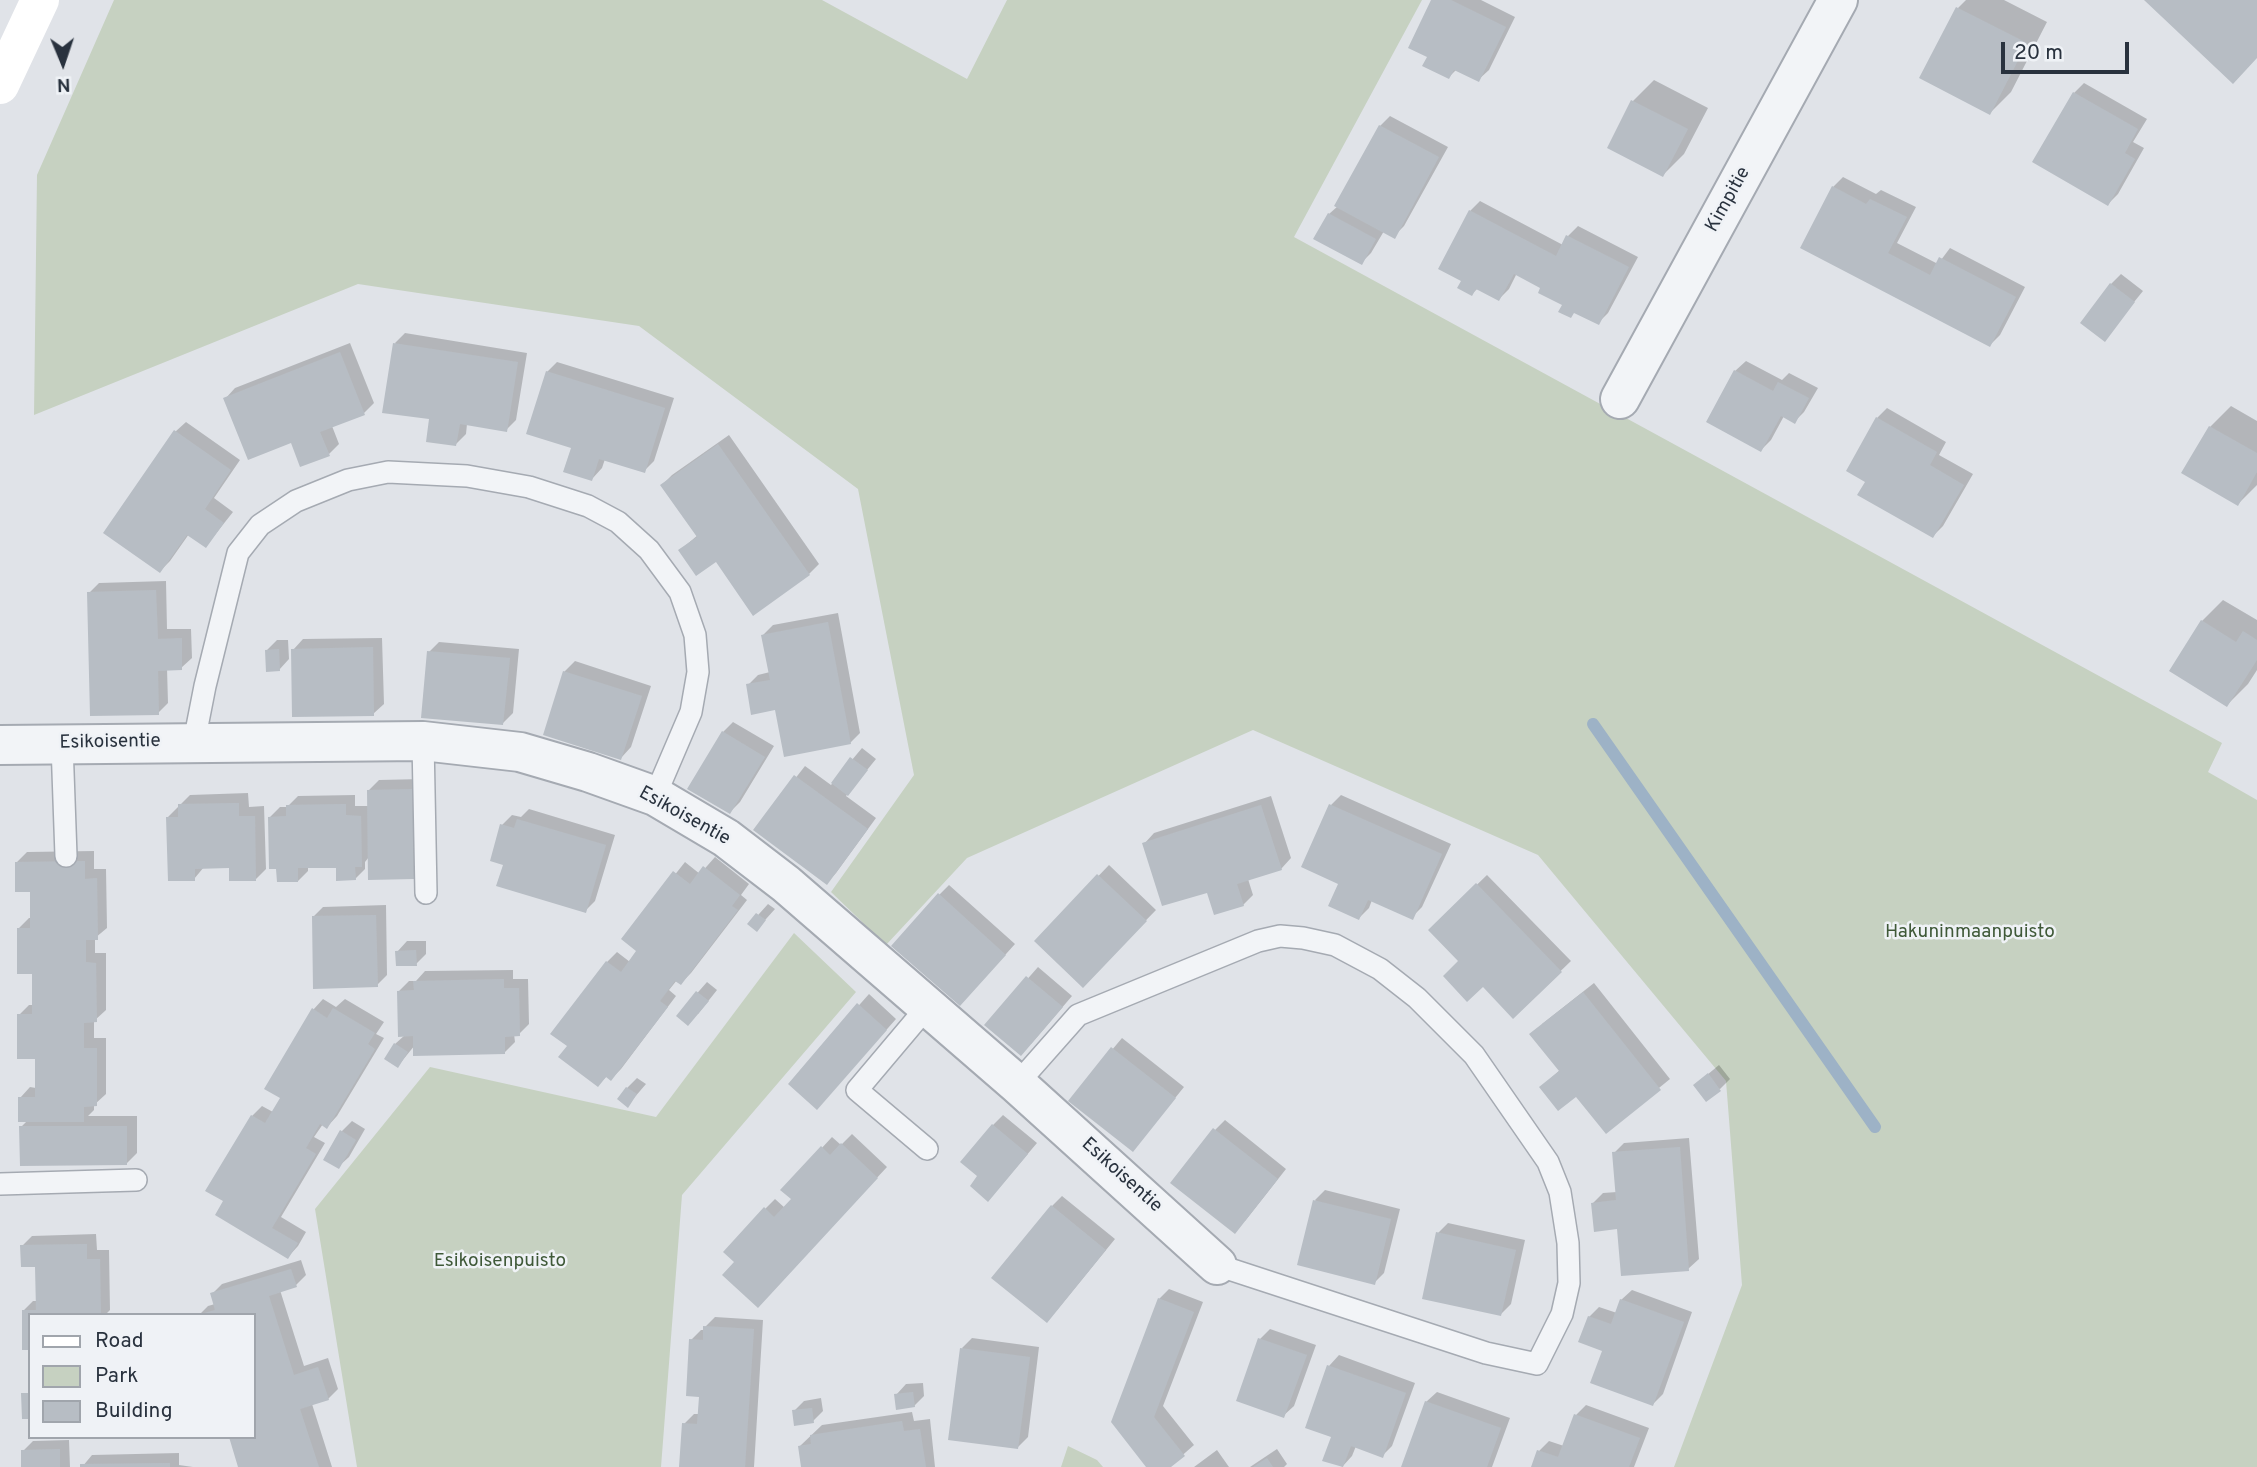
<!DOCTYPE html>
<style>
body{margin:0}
#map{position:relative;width:2257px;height:1467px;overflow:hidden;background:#e0e3e8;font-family:Overpass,sans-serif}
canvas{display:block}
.legend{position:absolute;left:28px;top:1313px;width:228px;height:126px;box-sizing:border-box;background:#eff2f6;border:2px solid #a0a5ac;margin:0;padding:9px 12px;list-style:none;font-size:21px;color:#29323e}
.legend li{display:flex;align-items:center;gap:14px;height:35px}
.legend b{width:35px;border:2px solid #a0a5ac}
.north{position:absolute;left:28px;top:28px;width:70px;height:70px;-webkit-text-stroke:5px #eff2f6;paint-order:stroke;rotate:178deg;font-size:19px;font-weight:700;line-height:28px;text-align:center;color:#29323e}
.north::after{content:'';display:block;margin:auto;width:24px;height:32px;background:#29323e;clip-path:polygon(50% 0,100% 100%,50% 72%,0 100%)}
.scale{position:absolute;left:2001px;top:42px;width:128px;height:32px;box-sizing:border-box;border:4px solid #29323e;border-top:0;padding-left:9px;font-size:21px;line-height:24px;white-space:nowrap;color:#29323e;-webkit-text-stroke:5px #eff2f6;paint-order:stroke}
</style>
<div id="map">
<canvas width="2257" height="1467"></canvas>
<ul class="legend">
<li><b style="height:9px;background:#fff"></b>Road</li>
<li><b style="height:19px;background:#c6d1c1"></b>Park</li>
<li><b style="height:19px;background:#b7bdc4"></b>Building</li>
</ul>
<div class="north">N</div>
<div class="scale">20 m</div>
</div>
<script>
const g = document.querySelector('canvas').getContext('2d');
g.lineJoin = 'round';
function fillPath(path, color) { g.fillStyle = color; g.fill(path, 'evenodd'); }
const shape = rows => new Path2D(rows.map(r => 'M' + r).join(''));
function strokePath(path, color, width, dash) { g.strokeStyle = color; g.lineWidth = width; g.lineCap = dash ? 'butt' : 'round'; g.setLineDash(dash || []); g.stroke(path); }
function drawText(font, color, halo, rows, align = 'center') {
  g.font = font + ' Overpass,sans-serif'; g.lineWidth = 5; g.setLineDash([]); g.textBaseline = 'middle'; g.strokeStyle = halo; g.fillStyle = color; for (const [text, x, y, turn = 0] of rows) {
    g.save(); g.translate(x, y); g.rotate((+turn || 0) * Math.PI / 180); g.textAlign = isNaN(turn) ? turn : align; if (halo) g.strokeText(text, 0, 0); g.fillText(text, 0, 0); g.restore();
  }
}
const green = shape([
 [114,0,822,0,967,79,1007,0,1422,0,1294,237,2222,743,2208,772,2257,800,2257,1467,1674,1467,1742,1285,1726,1081,1538,855,1253,730,967,858,886,945,831,892,914,775,858,489,639,326,358,284,34,415,37,175],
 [794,933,856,992,682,1195,661,1467,357,1467,315,1209,430,1067,656,1117],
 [1068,1446,1097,1460,1103,1467,1061,1467]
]);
const shadow = shape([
 [1433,0,1481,0,1515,17,1489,70,1478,80,1457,69,1449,77,1429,56],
 [1966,0,2004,0,2047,22,2011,92,1990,113,1958,8],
 [1654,80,1708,108,1684,154,1663,175,1609,147,1633,101],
 [2084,83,2147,119,2133,142,2144,148,2118,194,2108,204,2074,93],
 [1390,116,1448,147,1404,226,1394,236,1384,231,1371,253,1361,263,1329,214,1338,206,1380,126],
 [1843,177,1876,194,1881,190,1916,207,1897,243,1938,264,1950,248,2025,287,2000,335,1990,345,1802,247,1833,187],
 [1480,201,1563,245,1568,236,1578,226,1638,257,1608,313,1598,323,1564,304,1543,287,1517,273,1509,289,1499,299,1478,288,1472,294,1463,280,1470,211],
 [2121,274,2143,291,2104,339,2111,284],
 [405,333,527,353,516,420,506,430,467,424,466,434,456,444,395,343],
 [350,343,374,403,364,413,332,426,339,444,329,454,225,399,235,388],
 [1746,361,1782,380,1789,373,1818,388,1804,412,1794,422,1784,416,1771,440,1761,450,1708,421,1735,371],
 [557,362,674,398,654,461,644,471,605,459,602,468,592,479,573,447,547,372],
 [2231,406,2257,421,2257,485,2238,504,2210,427],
 [1887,408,1946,442,1939,455,1973,474,1943,526,1933,536,1867,481,1877,418],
 [186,422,240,460,214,498,233,512,206,546,189,534,170,561,160,571,175,432],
 [729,435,819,564,809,574,716,560,680,550,698,535,662,485,672,475],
 [166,581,167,629,191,629,192,658,181,668,167,668,168,703,158,713,89,593,99,583],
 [2223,600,2257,620,2257,670,2248,684,2227,705,2202,621],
 [838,613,860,733,850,743,777,708,748,685,758,675,770,672,763,635,773,625],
 [382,638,384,704,373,714,293,650,303,639],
 [277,640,288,640,289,659,279,670,267,650],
 [439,642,519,649,513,713,503,723,429,652],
 [575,661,651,686,631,747,621,758,564,672],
 [733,722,774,746,740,802,730,812,723,732],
 [862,748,876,759,846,796,876,818,836,873,826,883,755,830,805,766,831,785],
 [422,779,423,867,413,877,369,857,365,862,365,869,355,879,337,866,308,866,308,871,298,881,270,817,280,807,287,807,298,796,355,795,355,806,369,806,369,790,379,780],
 [248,793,249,807,264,806,266,869,256,879,230,866,204,867,194,879,168,817,190,795],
 [1341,795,1451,844,1422,907,1412,917,1372,900,1369,908,1359,918,1340,883,1331,805],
 [1271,796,1291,858,1281,869,1248,879,1253,895,1243,905,1208,890,1144,844,1154,833],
 [529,809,615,835,595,901,585,911,505,863,502,825,512,815,521,817],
 [94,851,94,869,106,869,107,928,95,938,95,953,106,953,106,1010,94,1021,94,1038,106,1038,106,1094,94,1105,94,1110,88,1116,137,1116,137,1153,127,1163,21,1127,27,1121,20,1098,30,1087,36,1088,36,1057,19,1015,29,1005,34,1005,34,972,18,929,29,918,32,918,32,890,17,862,27,852],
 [715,857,749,884,741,895,747,900,691,973,681,983,677,980,669,990,676,996,621,1069,611,1079,607,1076,598,1085,569,1045,607,962,617,952,630,962,639,951,624,939,685,862,700,874],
 [1109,865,1156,910,1083,985,1036,941],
 [1487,875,1571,961,1513,1017,1430,930],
 [949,885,1015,944,970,994,939,895],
 [768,904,775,909,757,929,750,924],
 [386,905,387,975,377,985,313,917,323,907],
 [407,941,426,941,426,954,416,964,397,952],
 [1038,967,1072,996,1031,1044,987,1025],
 [513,970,513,979,528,979,529,1024,519,1034,514,1034,515,1042,505,1052,415,1045,398,1066,395,1044,405,1035,399,991,409,981,416,981,425,971],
 [707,982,717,990,698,1014,678,1015],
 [1594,983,1670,1079,1606,1131,1576,1094,1541,1087,1560,1070,1542,1024],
 [869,994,896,1019,827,1097,790,1083],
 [323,999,336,1007,345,999,384,1022,376,1034,384,1038,337,1116,327,1127,323,1124,314,1137,325,1143,281,1217,306,1232,298,1246,288,1257,225,1201,252,1116,262,1106,273,1112,282,1098,313,1010],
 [1122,1038,1184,1087,1142,1139,1070,1100],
 [1719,1065,1730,1079,1720,1089,1695,1085],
 [637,1078,646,1084,628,1105,627,1088],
 [1003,1115,1037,1143,998,1189,980,1176,993,1125],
 [1225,1120,1286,1169,1245,1221,1215,1130],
 [352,1121,365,1129,349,1157,338,1167,342,1131],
 [852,1134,887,1167,768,1295,737,1262,765,1209,775,1199,785,1208,793,1199,783,1190,832,1137,841,1145],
 [1689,1138,1699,1259,1688,1269,1619,1227,1593,1203,1603,1193,1617,1192,1614,1153,1624,1143],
 [1325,1190,1400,1209,1384,1273,1374,1283,1315,1200],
 [1062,1196,1115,1239,1057,1310,1052,1206],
 [1448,1223,1525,1240,1511,1304,1501,1314,1438,1233],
 [96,1234,97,1250,109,1250,110,1310,105,1315,30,1315,23,1311,33,1301,37,1301,37,1265,22,1246,32,1236],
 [301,1260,306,1275,296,1285,280,1290,304,1366,328,1358,338,1389,328,1399,312,1404,332,1467,240,1467,254,1437,254,1315,199,1315,208,1306,215,1304,212,1294,222,1284],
 [1169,1289,1203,1302,1163,1406,1194,1445,1169,1467,1148,1467,1159,1299],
 [1632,1290,1692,1312,1663,1394,1653,1404,1604,1350,1589,1317,1599,1307,1617,1313,1621,1300],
 [715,1317,763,1320,754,1467,681,1467,684,1424,694,1414,699,1414,700,1396,691,1340,701,1330,705,1330,705,1327],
 [1270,1329,1316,1345,1294,1406,1283,1416,1260,1339],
 [972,1338,1039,1347,1028,1437,1018,1447,962,1348],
 [1339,1355,1415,1383,1392,1446,1382,1456,1356,1446,1352,1456,1342,1467,1333,1436,1307,1427,1329,1366],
 [923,1383,924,1396,914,1406,896,1395,906,1384],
 [1437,1392,1510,1418,1492,1467,1408,1467,1426,1402],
 [821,1398,823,1411,813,1421,794,1411,804,1401],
 [1586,1405,1649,1428,1634,1467,1533,1467,1539,1451,1549,1441,1564,1446,1576,1415],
 [912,1412,914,1421,930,1419,935,1467,802,1467,800,1446,822,1425],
 [69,1440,70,1467,23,1467,23,1451,33,1441],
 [1277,1449,1287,1464,1284,1467,1250,1467],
 [1217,1450,1229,1467,1194,1467],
 [179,1453,179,1465,193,1467,82,1467,92,1455]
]);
const stream = shape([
 [1593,724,1875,1127]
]);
const building = shape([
 [1431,0,1451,0,1506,27,1479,82,1454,70,1449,79,1422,66,1427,57,1408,48],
 [2144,0,2257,0,2257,58,2233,84],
 [1956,7,2027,43,1990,115,1919,78],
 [2073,92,2138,129,2125,153,2135,159,2108,206,2032,162],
 [1631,100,1688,129,1663,177,1607,148],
 [1379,125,1439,157,1395,239,1334,206],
 [1832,186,1866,204,1870,199,1907,217,1888,253,1930,275,1939,257,2016,297,1990,347,1800,248],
 [1469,210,1556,256,1566,235,1629,267,1599,325,1574,313,1571,318,1558,312,1562,305,1538,293,1540,288,1514,274,1499,301,1476,289,1472,296,1457,288,1461,281,1438,269],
 [1328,213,1376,239,1362,265,1313,239],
 [2110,283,2135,302,2105,342,2080,323],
 [393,343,518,362,507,432,460,424,456,446,426,442,429,419,382,413],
 [340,352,365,415,320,432,330,456,300,467,291,443,248,460,223,398],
 [1734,370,1773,391,1778,382,1809,398,1795,424,1781,416,1761,452,1706,422],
 [546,371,665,408,645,473,599,459,592,481,563,472,571,448,526,434],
 [1876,417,1937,452,1930,465,1964,485,1933,538,1857,495,1865,482,1846,471],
 [2209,426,2257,453,2257,472,2238,506,2181,473],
 [174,430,231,470,205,509,224,523,206,548,187,535,160,573,103,533],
 [718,444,810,575,753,616,716,562,696,576,678,550,697,537,660,485],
 [156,590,158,639,182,638,182,670,158,671,159,715,90,716,87,592],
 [2201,620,2236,642,2243,631,2257,640,2257,660,2227,707,2169,671],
 [828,622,851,744,784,757,775,710,751,715,746,684,770,680,761,635],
 [373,647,374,716,292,717,291,649],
 [279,649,280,671,266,672,265,650],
 [427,651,510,658,503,725,421,718],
 [563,671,642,696,621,760,543,735],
 [722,731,765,757,730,814,687,789],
 [850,757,868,770,848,796,831,783],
 [794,775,868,829,827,885,753,830],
 [413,789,414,879,368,880,367,790],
 [239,803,239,816,255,816,256,881,229,881,229,868,195,869,195,881,168,881,166,817,178,817,178,804],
 [346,804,346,815,361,816,362,867,355,867,356,880,336,881,336,868,298,868,298,882,277,882,276,869,269,869,268,817,286,816,286,805],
 [1329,804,1442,854,1413,920,1368,900,1359,920,1328,906,1338,884,1301,867],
 [1261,805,1282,870,1237,884,1244,906,1214,915,1207,893,1162,906,1142,843],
 [517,819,606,845,586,913,496,886,503,865,490,861,500,824,514,828],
 [85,861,85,879,97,878,98,940,86,940,86,962,96,963,97,1022,84,1023,84,1048,97,1048,97,1106,84,1107,84,1122,18,1122,18,1097,35,1097,35,1059,17,1059,17,1014,32,1014,32,974,17,974,17,928,30,928,30,892,15,892,15,862],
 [703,866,740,895,732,906,738,910,681,985,675,981,660,1001,668,1007,611,1081,606,1077,598,1087,558,1057,567,1046,550,1034,606,961,621,972,636,951,621,939,673,871,690,884],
 [1097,874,1147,921,1083,988,1034,941],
 [1476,883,1562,972,1513,1019,1483,987,1467,1002,1443,976,1458,961,1428,930],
 [938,893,1006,955,960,1006,891,946],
 [756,913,766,920,757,932,747,924],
 [376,915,378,987,313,989,312,916],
 [416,950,417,966,396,966,395,951],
 [1026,976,1063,1007,1021,1056,984,1025],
 [504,979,504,988,519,988,520,1036,505,1037,505,1054,413,1056,413,1036,398,1037,397,991,414,990,413,981],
 [696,991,709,1001,688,1026,676,1016],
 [1583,992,1661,1090,1606,1134,1576,1097,1558,1111,1539,1087,1559,1071,1529,1034],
 [857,1003,887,1030,817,1110,788,1084],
 [312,1008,327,1018,333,1008,375,1033,368,1044,375,1049,327,1129,320,1124,306,1148,316,1154,272,1228,298,1243,288,1259,215,1215,223,1201,205,1191,251,1115,265,1123,280,1098,264,1089],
 [394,1043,408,1052,398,1068,384,1059],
 [1111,1047,1176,1098,1133,1152,1068,1101],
 [1708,1073,1721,1091,1706,1102,1693,1085],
 [626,1087,637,1094,628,1108,617,1099],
 [992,1124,1028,1154,988,1202,970,1186,977,1176,960,1162],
 [19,1126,127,1126,127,1165,20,1166],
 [1213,1128,1278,1179,1235,1234,1170,1183],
 [340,1130,356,1140,339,1169,323,1160],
 [841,1143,878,1178,758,1308,722,1275,734,1262,723,1252,764,1207,774,1217,791,1199,780,1190,821,1146,830,1155],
 [1680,1147,1689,1271,1621,1276,1617,1229,1594,1232,1591,1203,1616,1200,1612,1152],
 [1313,1200,1391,1219,1375,1285,1297,1265],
 [1051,1205,1106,1250,1047,1323,991,1278],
 [1436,1232,1516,1250,1501,1316,1422,1299],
 [87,1244,87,1259,100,1259,101,1315,30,1315,30,1350,22,1350,22,1310,36,1310,35,1267,21,1267,20,1245],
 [291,1269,297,1287,269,1296,294,1375,318,1367,329,1400,300,1409,319,1467,238,1467,229,1437,254,1437,254,1315,201,1314,215,1310,210,1293],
 [1158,1298,1194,1312,1154,1417,1185,1456,1171,1467,1146,1467,1111,1422],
 [1620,1299,1684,1322,1653,1406,1590,1383,1602,1351,1578,1342,1588,1316,1611,1324],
 [703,1326,754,1329,745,1467,679,1467,682,1423,697,1424,699,1397,686,1396,689,1339,703,1340],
 [1258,1338,1307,1355,1284,1418,1236,1401],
 [960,1348,1030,1357,1018,1449,948,1440],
 [1327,1365,1406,1393,1383,1458,1351,1446,1343,1467,1322,1461,1331,1437,1305,1428],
 [913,1392,915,1407,896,1410,894,1394],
 [21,1393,30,1393,30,1419,22,1419],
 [1425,1401,1501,1428,1487,1467,1401,1467],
 [812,1408,814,1423,794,1426,792,1410],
 [1574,1414,1640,1438,1629,1467,1531,1467,1537,1450,1558,1457],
 [902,1421,904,1431,920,1429,926,1467,801,1467,798,1446,811,1444,810,1435],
 [60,1449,60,1467,21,1467,21,1450],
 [1267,1458,1273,1467,1253,1467],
 [170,1463,170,1467,80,1467,80,1464]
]);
const lane = shape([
 [423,741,426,893],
 [194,742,205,686,238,553,260,525,296,501,348,480,388,472,467,476,529,487,588,506,618,522,649,550,680,592,695,635,698,672,691,712,655,796],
 [62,744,66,856],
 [927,1007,857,1090,927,1149],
 [1017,1084,1078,1015,1258,941,1280,936,1303,938,1335,945,1380,969,1417,998,1474,1055,1548,1162,1560,1192,1568,1243,1569,1283,1562,1314,1537,1364,1486,1353,1217,1265],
 [0,1184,136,1180]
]);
const street = shape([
 [1620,399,1838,0],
 [0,745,423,741,520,752,588,772,655,796,726,838,786,884,1017,1084,1217,1265]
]);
const secondary = shape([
 [0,85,40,0]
]);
const streetNames = [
 ["Kimpitie",1729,200,-61],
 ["Esikoisentie",110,743,-1],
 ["Esikoisentie",684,817,29],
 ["Esikoisentie",1121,1176,42]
];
const parkNames = [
 ["Hakuninmaanpuisto",1970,933],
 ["Esikoisenpuisto",500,1262]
];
fillPath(green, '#c6d1c1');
fillPath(shadow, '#0003');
strokePath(stream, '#9db2c6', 12);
fillPath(building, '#b7bdc4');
strokePath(lane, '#a5aab2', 24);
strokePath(street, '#a5aab2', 42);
strokePath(lane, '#f2f4f7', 21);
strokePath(street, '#f2f4f7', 38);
strokePath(secondary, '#fff', 38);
drawText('19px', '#29323e', '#eff2f6', streetNames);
drawText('19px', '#3f5938', '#eff2f6', parkNames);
</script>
